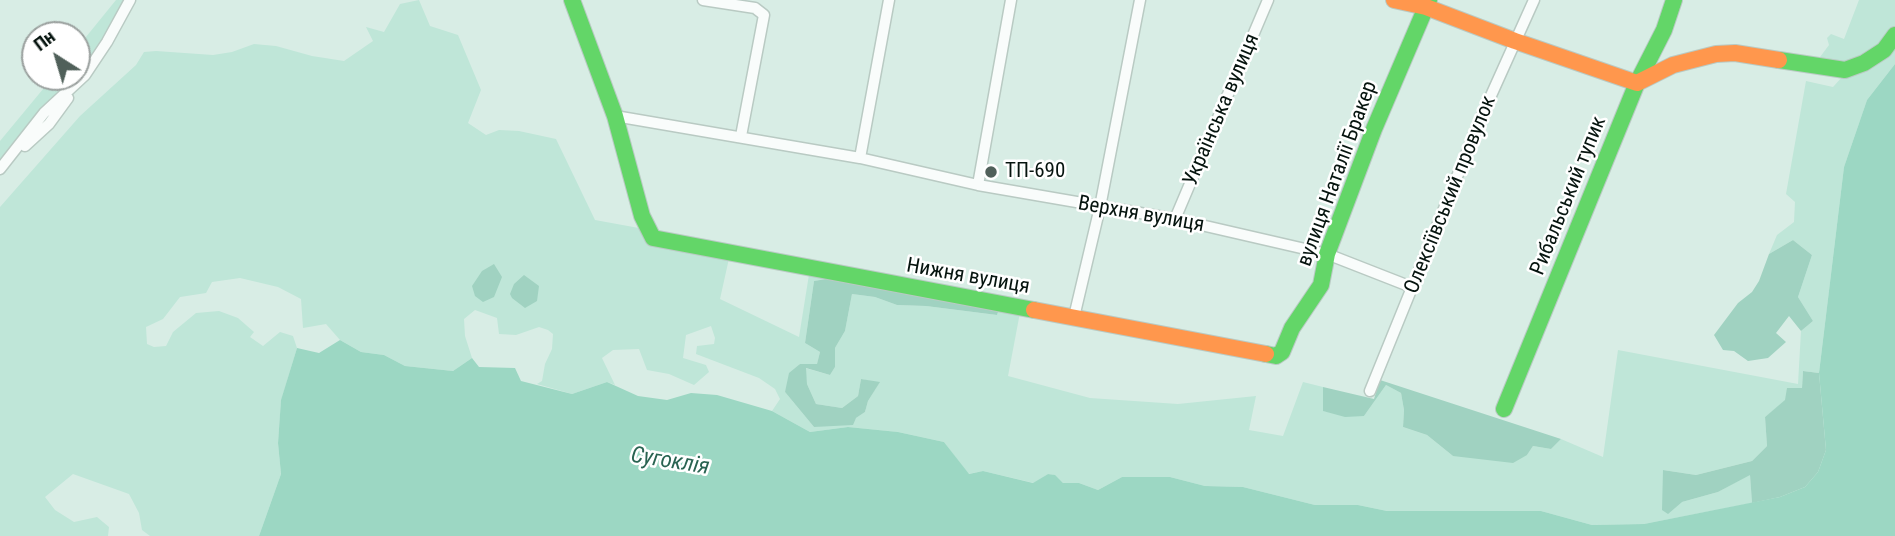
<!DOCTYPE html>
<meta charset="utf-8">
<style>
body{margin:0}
#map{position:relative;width:1895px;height:536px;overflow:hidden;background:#d8ede5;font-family:"Roboto Condensed",sans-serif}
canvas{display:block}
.north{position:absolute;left:21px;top:21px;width:70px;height:70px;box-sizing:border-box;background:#fff;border:2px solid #9ba19f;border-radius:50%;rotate:323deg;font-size:19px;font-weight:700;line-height:28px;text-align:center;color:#06140f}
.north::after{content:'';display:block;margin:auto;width:24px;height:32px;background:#50605a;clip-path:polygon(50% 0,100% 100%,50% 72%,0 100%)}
</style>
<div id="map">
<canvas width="1895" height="536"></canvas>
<div class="north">Пн</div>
</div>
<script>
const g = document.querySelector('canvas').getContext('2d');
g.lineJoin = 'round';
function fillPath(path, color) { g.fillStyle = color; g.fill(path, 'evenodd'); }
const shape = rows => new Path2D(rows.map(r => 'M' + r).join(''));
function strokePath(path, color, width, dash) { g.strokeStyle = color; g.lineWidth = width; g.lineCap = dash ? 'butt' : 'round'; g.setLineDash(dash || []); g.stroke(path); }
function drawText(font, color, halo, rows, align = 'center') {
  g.font = font + ' "Roboto Condensed",sans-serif'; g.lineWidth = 5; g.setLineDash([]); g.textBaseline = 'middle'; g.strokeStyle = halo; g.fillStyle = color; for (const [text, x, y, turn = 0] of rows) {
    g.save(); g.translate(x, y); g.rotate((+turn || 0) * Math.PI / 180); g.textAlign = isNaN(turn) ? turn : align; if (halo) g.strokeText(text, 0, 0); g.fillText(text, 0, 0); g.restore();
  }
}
const green = shape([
 [116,0,125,0,100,43,77,76,77,48],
 [419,0,430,26,458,35,481,90,468,123,486,135,499,130,519,131,556,139,595,220,732,245,720,299,799,337,811,262,1022,302,1008,376,1090,398,1178,404,1256,396,1249,430,1283,436,1303,382,1323,387,1323,411,1364,416,1386,385,1401,393,1404,410,1403,427,1427,435,1453,456,1527,455,1533,446,1551,449,1561,439,1603,457,1618,350,1798,384,1801,331,1813,321,1798,297,1812,255,1793,240,1769,254,1777,235,1794,222,1795,202,1786,194,1806,81,1833,87,1843,76,1820,57,1829,45,1827,38,1831,34,1844,39,1859,0,1895,0,1895,64,1867,100,1844,167,1819,373,1803,371,1802,388,1765,417,1767,446,1752,461,1696,475,1663,470,1682,502,1718,492,1750,474,1752,503,1644,524,1592,525,1541,511,1387,511,1358,505,1315,505,1243,487,1205,486,1170,477,1122,477,1098,490,1079,483,1063,483,1054,475,1048,474,1034,483,983,471,968,474,944,442,898,432,848,427,810,432,772,411,780,399,775,389,759,378,696,354,697,346,714,344,715,338,711,326,686,335,683,358,706,365,709,372,694,385,669,374,647,370,639,349,613,350,602,358,615,385,607,382,572,394,537,384,542,381,545,364,552,349,553,334,548,330,539,327,516,335,499,334,497,318,475,310,464,319,465,336,472,358,453,371,405,366,384,355,361,352,340,340,326,324,303,328,301,299,278,287,240,278,212,282,206,293,180,297,163,319,146,327,147,344,154,347,166,346,173,332,196,313,219,311,238,318,254,332,250,337,263,346,280,332,293,336,297,348,281,401,278,443,281,474,259,536,150,536,142,530,139,513,129,494,73,474,45,497,55,510,74,522,97,517,109,527,108,536,0,536,0,207,80,116,136,65,144,52,156,51,213,55,232,52,254,44,276,46,312,56,344,61,373,41,366,27,384,32,400,4],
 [838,277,896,292,1000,306,997,315,926,306,897,305,875,297,852,294,845,331,835,348,835,367,830,375,805,368,807,384,816,404,842,408,858,396,861,379,879,383,868,401,865,412,856,418,814,427,785,392,800,364,817,365,820,352,805,343,814,281],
 [53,77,76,77,0,162,0,141]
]);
const forest = shape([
 [1793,240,1812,255,1798,297,1813,321,1801,331,1789,316,1776,333,1786,342,1768,358,1748,361,1734,351,1723,350,1714,335,1738,303,1752,292,1759,281,1769,254],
 [494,264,502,277,494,297,483,302,475,296,472,286,482,271],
 [524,275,539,286,537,301,525,308,512,298,510,294,514,284],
 [838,277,896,292,1000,306,997,315,926,306,897,305,875,297,852,294,845,331,835,348,835,367,830,375,806,368,807,384,816,404,842,408,858,396,861,379,880,382,868,401,865,412,856,418,853,425,814,427,785,392,789,373,800,364,817,364,820,352,805,343,814,281],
 [1803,371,1819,373,1826,450,1818,472,1805,487,1780,497,1752,503,1750,475,1718,492,1682,502,1668,514,1662,510,1663,470,1696,475,1752,461,1767,446,1765,417,1785,400,1787,388,1802,388],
 [1380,380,1561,439,1551,449,1533,446,1527,455,1513,463,1453,456,1427,435,1403,427,1404,410,1401,393,1386,385,1364,416,1345,417,1323,411,1323,387,1374,399]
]);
const water = shape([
 [1895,64,1895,536,259,536,281,474,278,443,281,400,297,348,319,353,340,340,361,352,384,355,405,366,453,371,472,358,479,367,515,368,521,381,572,394,607,382,638,396,667,400,691,393,717,395,772,411,810,432,848,427,898,432,944,442,969,474,983,471,1033,483,1048,474,1055,475,1063,483,1079,483,1098,490,1122,477,1170,477,1205,486,1243,487,1315,505,1358,505,1387,511,1541,511,1592,525,1644,524,1780,497,1805,487,1818,472,1826,450,1819,373,1844,167,1867,100]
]);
const street = shape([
 [703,0,755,8,764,15,741,136],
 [615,116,860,158,978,185,1175,219,1327,254,1414,288],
 [25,146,49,124,68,98],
 [860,158,889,0],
 [0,169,44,113,85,75,107,42,130,0],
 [978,185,1011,0],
 [1175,219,1268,0],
 [1074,317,1100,207,1140,0],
 [1370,391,1480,120,1534,0]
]);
const fast = shape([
 [572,0,615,116,642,216,653,238,1034,310],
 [1779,60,1845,70,1864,63,1884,50,1895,35],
 [1266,354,1276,356,1282,352,1292,328,1321,285,1327,254,1374,129,1429,0],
 [1504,409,1637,83,1664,30,1674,0]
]);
const slow = shape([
 [1394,0,1426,7,1515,41,1637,83,1673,65,1716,54,1735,53,1779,60],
 [1034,310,1266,354]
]);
const markers = [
 [991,172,7,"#50605a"]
];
const streetNames = [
 ["Українська вулиця",1222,110,-67],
 ["вулиця Наталії Бракер",1338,174,-70],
 ["Олексіївський провулок",1451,195,-68],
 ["Рибальський тупик",1569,196,-68],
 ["Верхня вулиця",1141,215,10],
 ["Нижня вулиця",968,277,10]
];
const poiNames = [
 ["ТП-690",1005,172]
];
const waterNames = [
 ["Сугоклія",670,462,9]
];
fillPath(green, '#bfe6d8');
fillPath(forest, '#a0d2c1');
fillPath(water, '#9cd7c3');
strokePath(street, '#b9cac3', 13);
strokePath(fast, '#b9cac3', 18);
strokePath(slow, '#b9cac3', 18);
strokePath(street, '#f9fcfb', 10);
strokePath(fast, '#63d668', 16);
strokePath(slow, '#ff974d', 16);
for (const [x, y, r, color] of markers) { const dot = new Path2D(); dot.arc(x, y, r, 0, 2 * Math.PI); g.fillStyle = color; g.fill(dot); strokePath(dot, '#fff', 2.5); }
drawText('21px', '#06140f', '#fff', streetNames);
drawText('21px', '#06140f', '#fff', poiNames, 'left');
drawText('italic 23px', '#296351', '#fff', waterNames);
</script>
